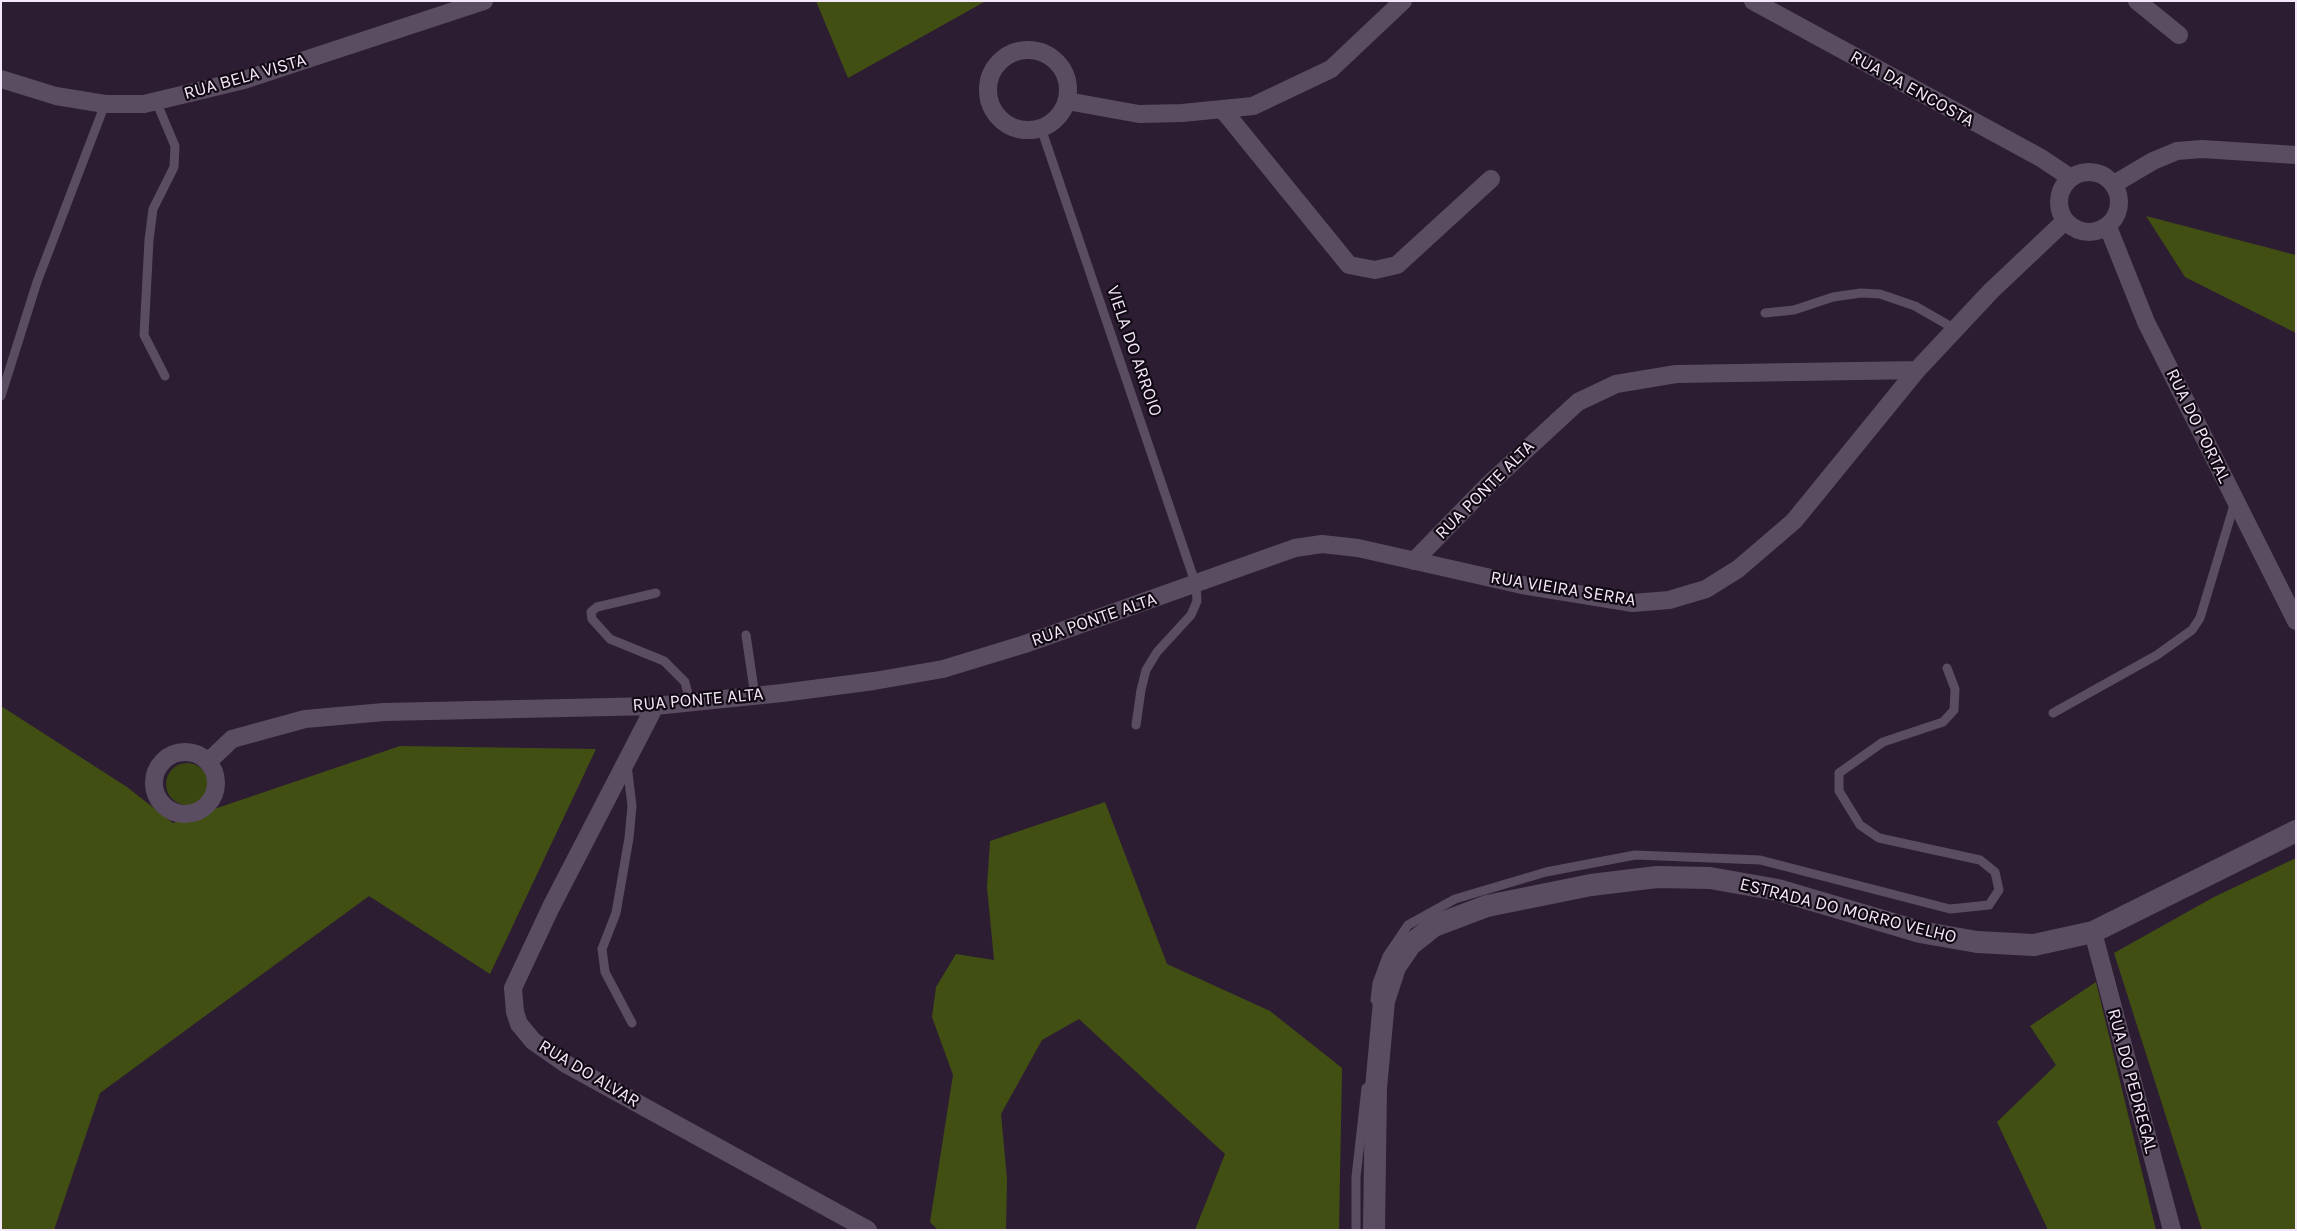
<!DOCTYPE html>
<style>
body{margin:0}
#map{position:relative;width:2297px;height:1231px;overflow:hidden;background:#2d1d33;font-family:Karla,sans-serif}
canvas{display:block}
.frame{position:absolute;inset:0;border:2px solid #f3e8f7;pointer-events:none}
</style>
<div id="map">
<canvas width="2297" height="1231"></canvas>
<div class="frame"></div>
</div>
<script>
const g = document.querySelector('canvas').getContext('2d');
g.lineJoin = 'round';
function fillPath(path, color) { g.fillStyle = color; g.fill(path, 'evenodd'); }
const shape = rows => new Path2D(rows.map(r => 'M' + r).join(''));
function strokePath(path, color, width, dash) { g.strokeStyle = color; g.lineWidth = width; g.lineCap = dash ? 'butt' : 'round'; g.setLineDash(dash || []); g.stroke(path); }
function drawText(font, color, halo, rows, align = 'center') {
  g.font = font + ' Karla,sans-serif'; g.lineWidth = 4.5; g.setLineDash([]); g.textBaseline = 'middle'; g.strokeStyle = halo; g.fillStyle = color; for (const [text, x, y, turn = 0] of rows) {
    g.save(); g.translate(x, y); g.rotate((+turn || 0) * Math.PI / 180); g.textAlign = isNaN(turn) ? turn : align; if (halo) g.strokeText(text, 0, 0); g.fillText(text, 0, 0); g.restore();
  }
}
const green = shape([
 '166 784a21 21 0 1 1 42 0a21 21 0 1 1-42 0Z'
]);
const forest = shape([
 [816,1,986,1,848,78],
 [2146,216,2296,255,2296,333,2185,277],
 [1,706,127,787,173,823,400,746,596,749,490,974,369,896,100,1093,54,1230,1,1230],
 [1105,802,1167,964,1270,1011,1342,1068,1339,1230,1195,1230,1225,1154,1079,1019,1042,1040,1001,1114,1007,1179,1006,1230,938,1230,930,1222,953,1075,932,1017,936,987,956,954,994,960,987,887,990,841],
 [2296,858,2296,1230,2202,1230,2114,953,2214,897],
 [2096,982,2156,1230,2048,1230,1997,1122,2056,1065,2030,1026]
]);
const service = shape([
 [156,101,175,146,174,167,153,209,149,240,144,335,165,376],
 [1041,128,1196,585,1197,601,1191,615,1157,652,1146,670,1141,690,1136,725],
 [1765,313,1794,310,1833,297,1861,293,1880,294,1915,306,1955,329],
 [1,396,37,282,105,104],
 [656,593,597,607,591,612,592,619,610,639,664,661,685,682,690,702],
 [746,635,755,696],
 [2053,713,2157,655,2192,630,2200,618,2235,502],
 [627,765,632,806,629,838,616,913,602,949,605,972,632,1023],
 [1375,1000,1377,983,1387,956,1408,925,1455,899,1546,872,1635,855,1760,860,1950,909,1989,905,1999,890,1995,872,1980,860,1879,838,1860,825,1839,791,1839,773,1883,742,1943,722,1954,710,1955,689,1947,668],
 [1356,1230,1356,1177,1366,1088]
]);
const minor = shape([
 [1753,1,2041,158,2071,178],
 [2137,1,2179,35],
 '988 90a40 40 0 1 1 80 0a40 40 0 1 1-80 0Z',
 [1,79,56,96,105,104,144,104,244,80,484,1],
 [1067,101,1139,114,1182,113,1253,106,1331,69,1403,1],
 [1223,110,1349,265,1375,270,1397,265,1491,179],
 '2059 202a30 30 0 1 1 60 0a30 30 0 1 1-60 0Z',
 [2114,184,2153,161,2177,151,2202,149,2296,155],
 [2108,227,2146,322,2296,621],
 [1414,561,1488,485,1578,402,1616,384,1676,374,1917,370],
 [655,706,551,907,513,988,515,1012,519,1024,533,1041,566,1064,868,1230],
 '154 783a31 31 0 1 1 62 0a31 31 0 1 1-62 0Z',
 [209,761,232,739,305,719,384,712,655,706,782,693,874,681,943,669,1025,644,1295,548,1322,544,1358,548,1522,585,1633,603,1669,600,1706,589,1738,569,1794,521,1917,370,1991,291,2065,221],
 [2093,932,2172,1230]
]);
const tertiary = shape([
 [1374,1230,1376,1088,1384,1001,1395,967,1410,945,1434,926,1487,906,1591,885,1657,877,1710,878,1778,890,1920,932,1977,942,2034,945,2093,932,2296,831]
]);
const streetNames = [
 ["RUA BELA VISTA",245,77,-16],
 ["RUA DA ENCOSTA",1912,89,29],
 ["VIELA DO ARROIO",1134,351,71],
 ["RUA DO PORTAL",2198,426,64],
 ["RUA PONTE ALTA",1485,490,-45],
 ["RUA VIEIRA SERRA",1563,589,9],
 ["RUA PONTE ALTA",1094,620,-19],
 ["RUA PONTE ALTA",698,700,-5],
 ["ESTRADA DO MORRO VELHO",1848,911,14],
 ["RUA DO ALVAR",589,1074,31],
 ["RUA DO PEDREGAL",2132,1081,75]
];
fillPath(green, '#3b4711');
fillPath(forest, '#424f13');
strokePath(service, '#5b4d61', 9);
strokePath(minor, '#5b4d61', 18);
strokePath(tertiary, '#5b4d61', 22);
drawText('18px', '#f3e8f7', '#110a14', streetNames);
</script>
